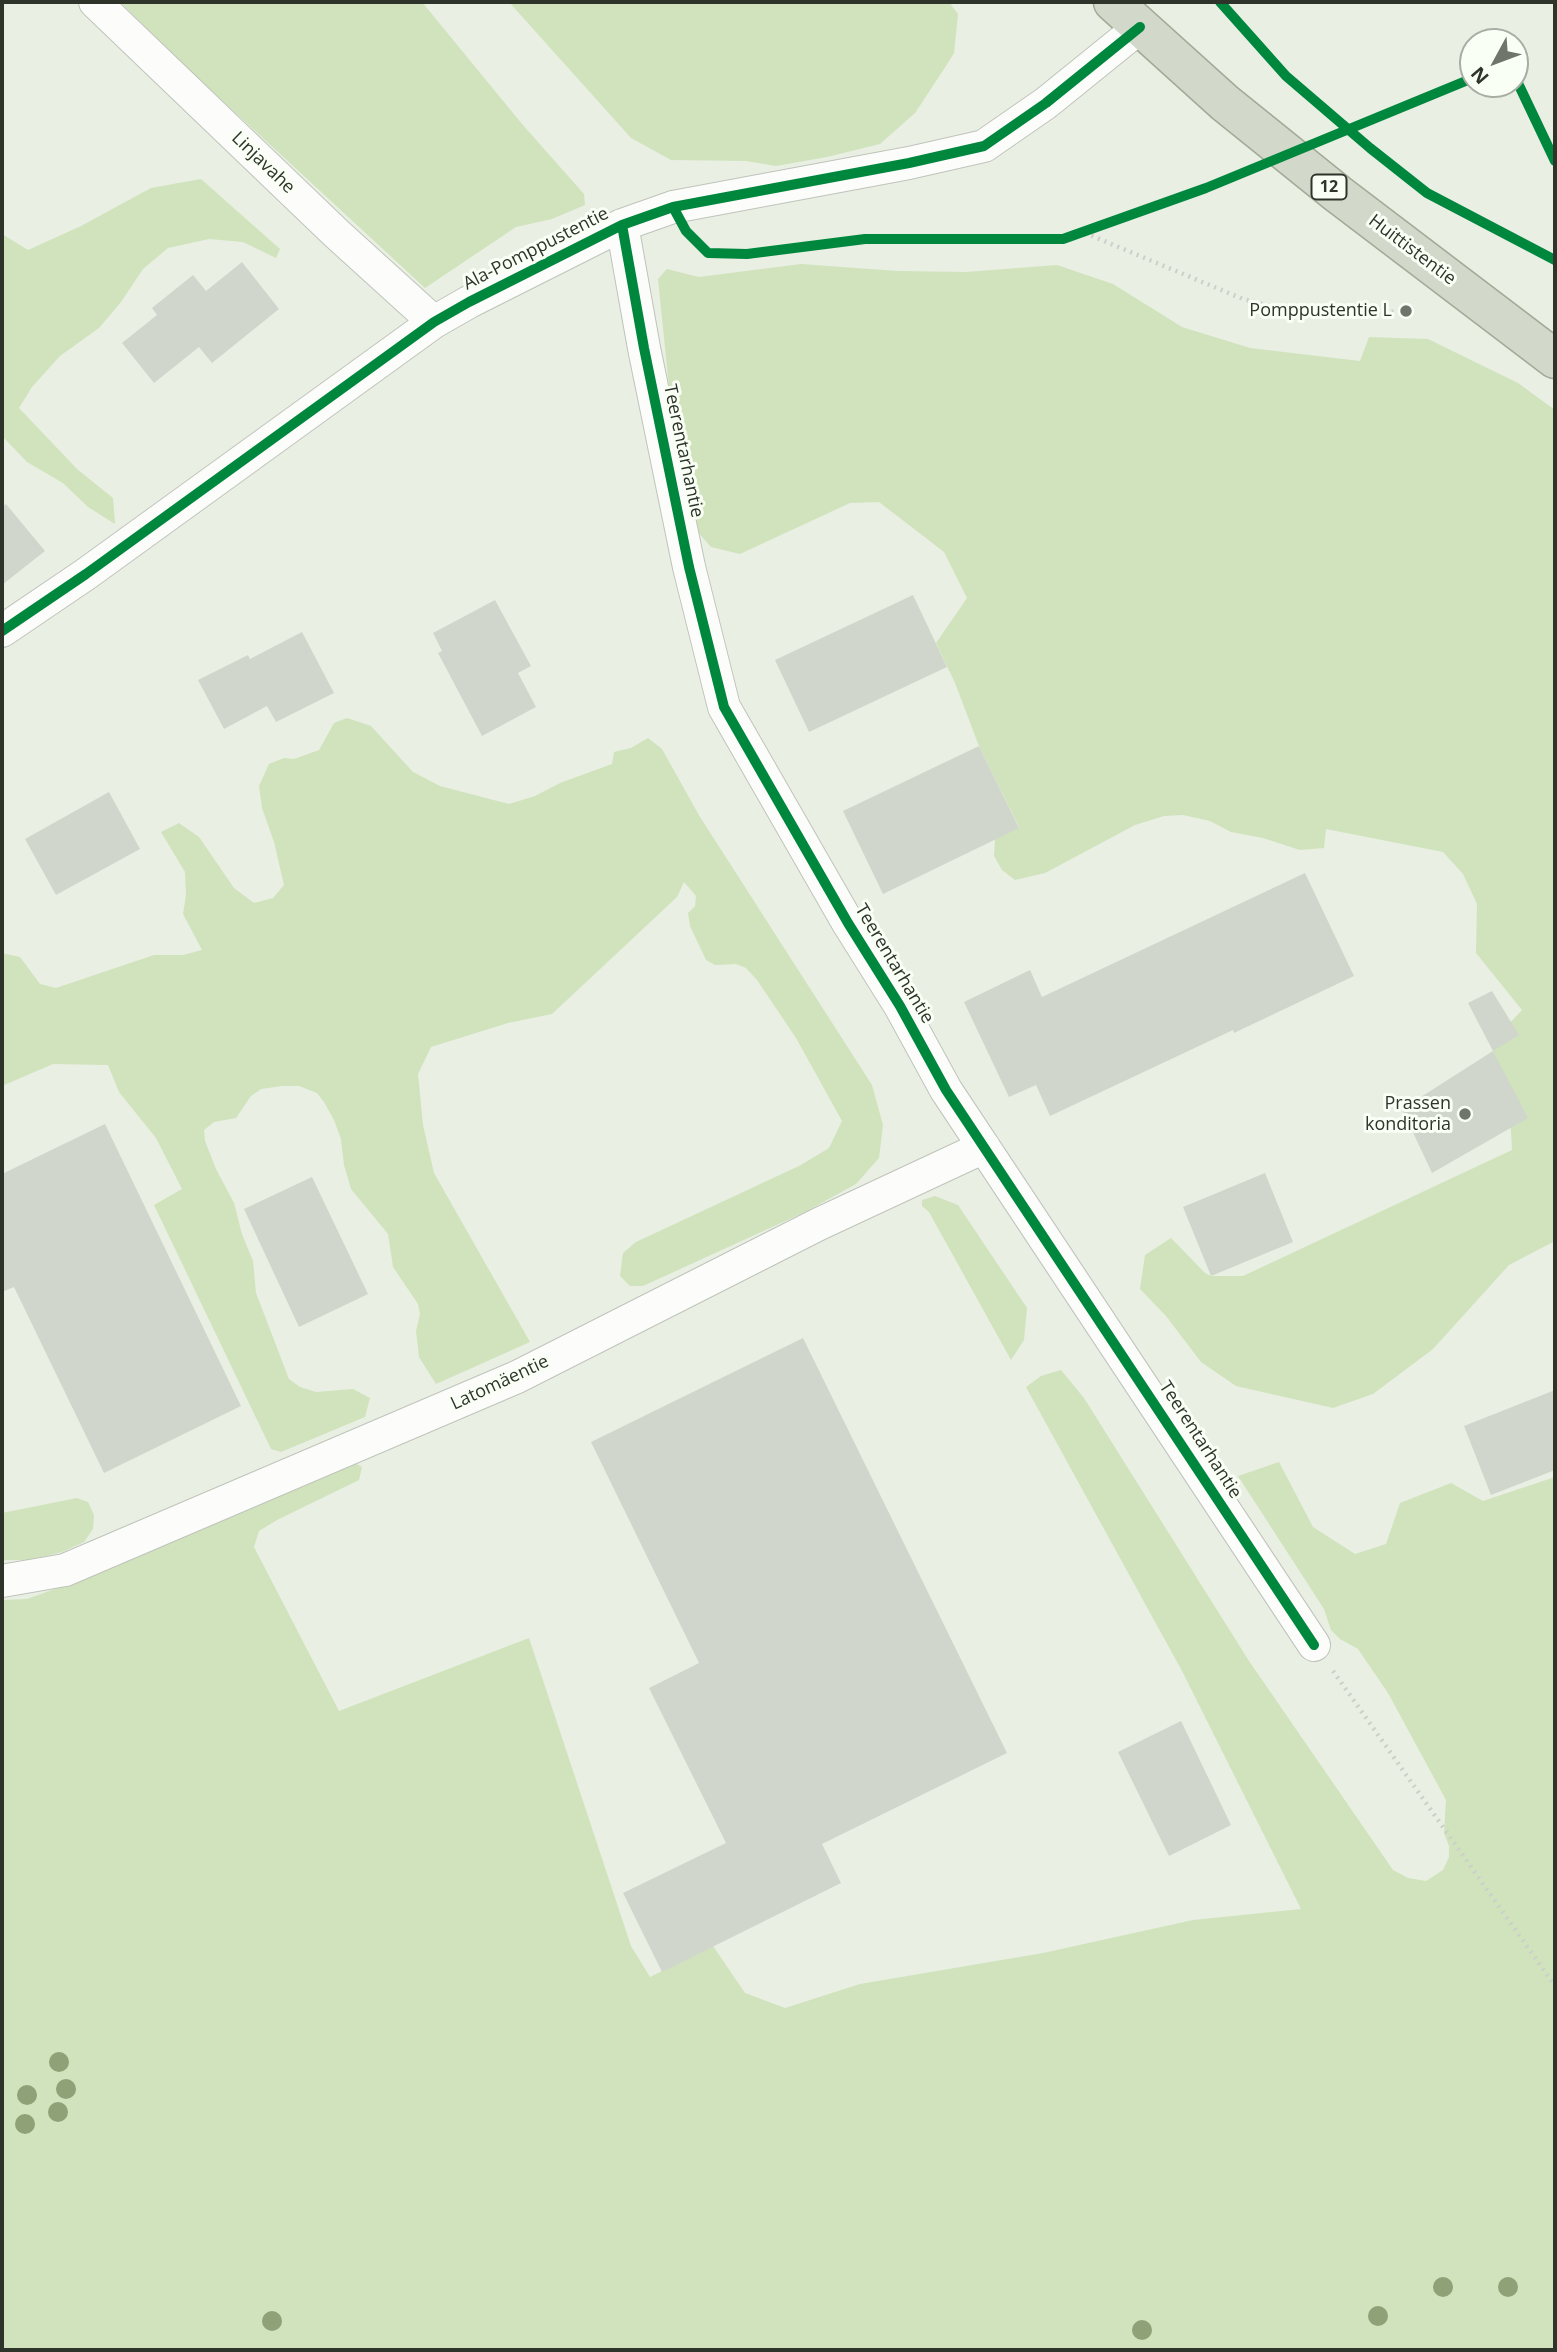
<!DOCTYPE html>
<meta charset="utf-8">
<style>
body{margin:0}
#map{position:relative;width:1557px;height:2352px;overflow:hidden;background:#e9efe3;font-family:"Open Sans",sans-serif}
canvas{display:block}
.frame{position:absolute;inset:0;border:4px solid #2f342b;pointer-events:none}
.north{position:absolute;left:1459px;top:28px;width:70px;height:70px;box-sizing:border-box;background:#fafff6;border:2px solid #a9aea5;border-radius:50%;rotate:229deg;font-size:19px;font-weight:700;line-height:28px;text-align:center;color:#2f342b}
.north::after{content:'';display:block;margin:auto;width:24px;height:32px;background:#70756b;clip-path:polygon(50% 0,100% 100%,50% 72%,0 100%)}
</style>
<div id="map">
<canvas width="1557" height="2352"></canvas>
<div class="frame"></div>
<div class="north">N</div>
</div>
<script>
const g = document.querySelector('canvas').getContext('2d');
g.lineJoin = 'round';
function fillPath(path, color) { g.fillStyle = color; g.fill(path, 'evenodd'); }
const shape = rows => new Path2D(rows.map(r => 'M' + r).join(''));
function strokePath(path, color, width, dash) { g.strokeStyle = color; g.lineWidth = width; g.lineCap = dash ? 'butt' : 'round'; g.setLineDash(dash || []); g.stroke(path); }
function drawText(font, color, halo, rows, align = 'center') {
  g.font = font + ' "Open Sans",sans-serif'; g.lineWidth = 6; g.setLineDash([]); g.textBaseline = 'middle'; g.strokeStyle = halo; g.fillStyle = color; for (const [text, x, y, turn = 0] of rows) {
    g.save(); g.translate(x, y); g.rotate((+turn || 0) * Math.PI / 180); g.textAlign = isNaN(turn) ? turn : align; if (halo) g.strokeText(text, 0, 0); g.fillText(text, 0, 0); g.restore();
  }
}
const green = shape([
 [120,2,422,2,522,124,584,194,585,205,552,219,516,227,425,288,185,66],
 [509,2,949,2,958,14,954,53,944,69,915,113,880,144,827,157,776,166,746,161,671,160,631,138],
 [201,179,280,249,276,258,243,242,209,239,168,248,143,269,121,302,99,328,60,356,32,387,19,408,77,469,113,498,115,524,88,507,63,483,27,462,2,436,2,234,28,250,81,226,151,188],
 [801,264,898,271,966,272,1057,265,1113,284,1182,327,1250,348,1360,361,1369,337,1428,339,1518,383,1555,410,1555,1241,1509,1265,1433,1349,1373,1394,1333,1408,1236,1386,1201,1362,1166,1316,1140,1289,1145,1255,1171,1238,1205,1273,1211,1276,1243,1276,1512,1150,1510,1112,1493,1051,1508,1025,1522,1010,1476,953,1477,904,1463,874,1443,852,1326,829,1324,848,1300,850,1263,838,1231,832,1210,821,1183,815,1164,816,1135,825,1045,873,1015,880,1002,870,994,856,995,839,1019,827,979,746,955,683,936,643,967,598,944,552,879,502,850,503,740,554,711,547,696,530,669,387,658,279,667,269,699,277],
 [347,718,371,726,413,772,440,786,509,804,535,796,560,783,612,764,614,752,631,748,648,738,662,749,700,817,872,1085,883,1125,879,1158,856,1184,805,1212,643,1286,630,1286,620,1276,623,1253,636,1242,801,1165,829,1148,842,1121,796,1038,757,980,746,968,736,964,715,965,706,960,690,926,688,913,695,906,696,896,684,882,677,897,552,1014,508,1023,431,1047,418,1074,423,1125,434,1173,530,1342,436,1384,419,1357,416,1331,420,1314,418,1304,393,1267,388,1234,351,1189,344,1165,341,1139,334,1120,324,1102,317,1093,299,1086,282,1086,261,1089,251,1096,236,1118,214,1122,204,1130,205,1141,216,1169,234,1203,242,1234,253,1261,256,1293,289,1379,300,1387,316,1392,353,1389,370,1398,365,1417,281,1452,271,1449,154,1205,182,1189,156,1138,119,1092,108,1065,53,1064,2,1086,2,953,20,957,40,984,56,988,154,955,183,955,202,950,183,914,186,895,185,872,161,832,179,823,199,837,234,888,254,903,273,898,284,885,274,842,262,808,259,786,269,764,284,758,294,759,319,750,334,723],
 [935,1196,958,1205,1027,1308,1024,1340,1011,1360,929,1212,922,1206,922,1200],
 [1061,1370,1084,1398,1249,1661,1393,1870,1408,1878,1426,1881,1443,1870,1449,1857,1449,1846,1444,1833,1446,1800,1388,1693,1358,1649,1340,1639,1331,1630,1324,1609,1238,1476,1279,1462,1313,1527,1355,1554,1386,1544,1400,1503,1451,1483,1483,1501,1555,1477,1555,2350,2,2350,2,1600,27,1599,74,1582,355,1463,362,1467,359,1480,277,1520,259,1531,254,1547,339,1711,529,1638,631,1946,650,1977,713,1946,745,1993,785,2008,860,1984,1043,1953,1193,1920,1301,1909,1182,1671,1026,1387,1041,1376],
 [77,1498,88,1502,94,1515,93,1529,84,1542,62,1552,50,1555,27,1560,2,1560,2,1513]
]);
const building = shape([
 [242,262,279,309,212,363,199,347,154,383,122,343,157,315,152,308,193,275,206,291],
 [6,504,45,551,2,585,2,507],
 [913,595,947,667,809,732,775,660],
 [495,600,531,666,518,673,536,707,482,736,438,653,442,651,433,633],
 [302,632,334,693,276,722,267,706,224,729,198,680,248,655,250,659],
 [979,746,1019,828,883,894,843,811],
 [109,792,140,849,56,895,25,839],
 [1305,873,1354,976,1234,1033,1233,1030,1050,1116,1036,1085,1009,1097,964,1002,1030,970,1042,997],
 [1492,991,1519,1035,1493,1051,1528,1118,1432,1173,1402,1109,1493,1051,1468,1003],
 [105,1124,241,1406,104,1473,14,1287,2,1292,2,1174],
 [1265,1173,1293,1242,1211,1276,1183,1207],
 [312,1177,368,1294,299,1327,244,1209],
 [803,1338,1007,1753,822,1844,841,1883,662,1972,623,1893,726,1843,649,1688,699,1663,591,1442],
 [1555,1390,1555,1470,1491,1495,1464,1426],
 [1181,1721,1231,1825,1169,1856,1118,1752]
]);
const path = shape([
 [1085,233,1243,299,1310,316,1406,311],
 [1333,1671,1555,1986]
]);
const street = shape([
 [95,2,337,234,434,322],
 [622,225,644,348,689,567,724,707,848,923,900,1006,946,1090,1314,1645],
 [2,631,86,574,434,322,469,302,622,225,673,207,909,163,984,146,1046,103,1140,27],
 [2,1581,65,1570,517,1377,819,1224,984,1147]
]);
const highway = shape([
 [1113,2,1225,103,1338,194,1555,359]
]);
const cycleway = shape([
 [1220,2,1286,76,1370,148,1427,193,1555,260],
 [1515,77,1555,161],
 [673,207,686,231,708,253,747,254,865,239,1063,239,1206,188,1473,78],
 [622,225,644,348,689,567,724,707,848,923,900,1006,946,1090,1314,1645],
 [2,631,86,574,434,322,469,302,622,225,673,207,909,163,984,146,1046,103,1140,27]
]);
const trees = [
 [59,2062],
 [66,2089],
 [27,2095],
 [58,2112],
 [25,2124],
 [1443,2287],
 [1508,2287],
 [1378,2316],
 [272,2321],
 [1142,2330]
];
const markers = [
 [1406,311,7,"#70756b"],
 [1465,1114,7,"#70756b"]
];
const shields = [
 [1329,187,35]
];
const shieldNames = [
 ["12",1329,187]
];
const streetNames = [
 ["Linjavahe",263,163,44],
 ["Ala-Pomppustentie",536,249,-27],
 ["Huittistentie",1412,250,37],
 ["Teerentarhantie",683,451,78],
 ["Teerentarhantie",894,964,59],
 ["Latomäentie",500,1383,-25],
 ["Teerentarhantie",1200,1440,57]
];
const poiNames = [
 ["Pomppustentie L",1392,311],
 ["Prassen",1451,1104],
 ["konditoria",1451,1125]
];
fillPath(green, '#d0e3bc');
fillPath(building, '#d1d6cc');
strokePath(street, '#bfc4bb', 34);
strokePath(highway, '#a2aa97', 41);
strokePath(path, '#cccfca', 4.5, [2, 5]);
strokePath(street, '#fcfdfb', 32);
strokePath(highway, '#d2d8ca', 38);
strokePath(cycleway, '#00873e', 10);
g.fillStyle = '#8fa176';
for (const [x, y] of trees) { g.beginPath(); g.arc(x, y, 10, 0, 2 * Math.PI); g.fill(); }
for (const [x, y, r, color] of markers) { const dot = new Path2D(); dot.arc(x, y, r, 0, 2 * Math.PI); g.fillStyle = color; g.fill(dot); strokePath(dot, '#fafff6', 2.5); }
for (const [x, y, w] of shields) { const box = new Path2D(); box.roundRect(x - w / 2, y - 12.5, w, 25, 5); g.fillStyle = '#fafff6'; g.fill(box); strokePath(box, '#2f342b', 2); }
drawText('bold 16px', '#2f342b', null, shieldNames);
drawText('18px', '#2f342b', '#fafff6', streetNames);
drawText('18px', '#2f342b', '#fafff6', poiNames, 'right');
</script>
